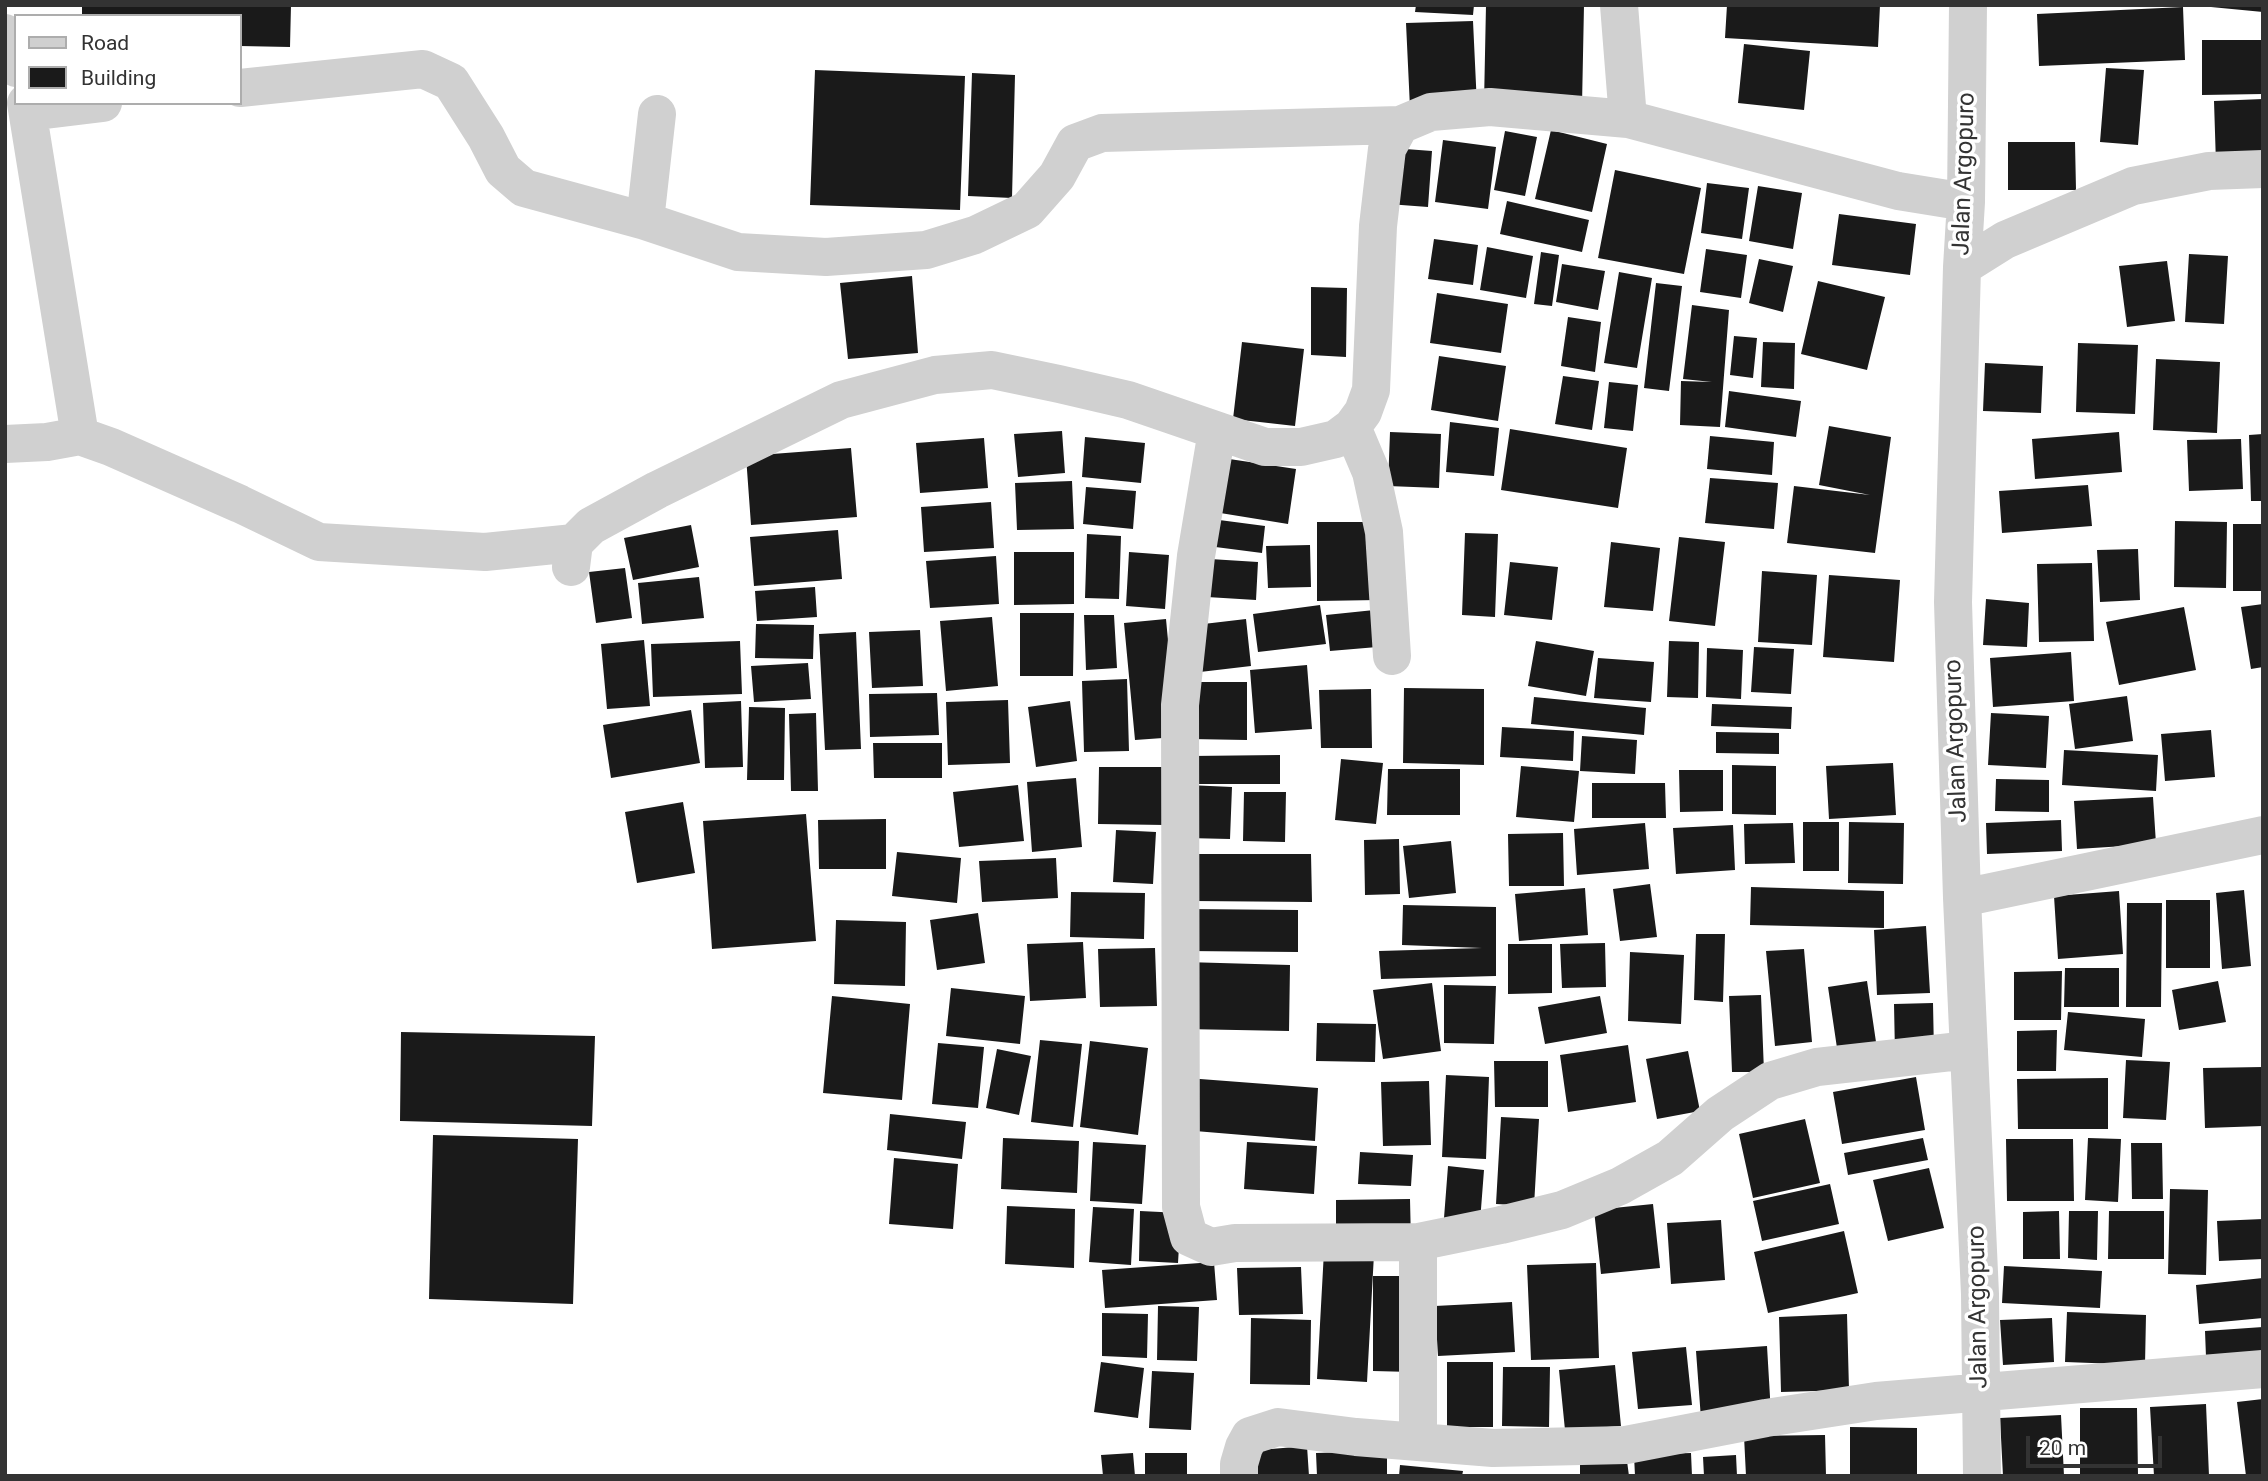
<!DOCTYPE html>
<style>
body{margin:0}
#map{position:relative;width:2268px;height:1481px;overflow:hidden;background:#fff;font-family:Roboto,sans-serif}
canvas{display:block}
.frame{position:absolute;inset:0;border:7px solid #333;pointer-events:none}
.legend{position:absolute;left:14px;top:14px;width:228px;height:91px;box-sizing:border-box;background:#fff;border:2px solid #adadad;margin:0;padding:9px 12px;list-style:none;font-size:21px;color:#333}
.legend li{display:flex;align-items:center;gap:14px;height:35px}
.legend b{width:35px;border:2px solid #adadad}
.scale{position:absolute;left:2026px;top:1436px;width:136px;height:32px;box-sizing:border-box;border:4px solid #333;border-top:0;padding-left:9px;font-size:21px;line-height:24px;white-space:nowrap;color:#333;-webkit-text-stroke:5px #fff;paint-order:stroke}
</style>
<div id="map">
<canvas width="2268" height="1481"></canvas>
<div class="frame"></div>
<ul class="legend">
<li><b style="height:9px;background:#d0d0d0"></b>Road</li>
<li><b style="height:19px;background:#1a1a1a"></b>Building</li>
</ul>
<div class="scale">20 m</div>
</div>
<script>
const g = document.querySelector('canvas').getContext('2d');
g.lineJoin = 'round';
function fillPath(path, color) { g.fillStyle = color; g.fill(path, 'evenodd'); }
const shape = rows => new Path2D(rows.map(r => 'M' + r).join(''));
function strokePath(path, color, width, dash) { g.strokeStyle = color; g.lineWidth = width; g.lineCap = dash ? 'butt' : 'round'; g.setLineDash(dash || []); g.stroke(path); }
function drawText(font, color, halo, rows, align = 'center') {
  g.font = font + ' Roboto,sans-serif'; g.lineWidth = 7; g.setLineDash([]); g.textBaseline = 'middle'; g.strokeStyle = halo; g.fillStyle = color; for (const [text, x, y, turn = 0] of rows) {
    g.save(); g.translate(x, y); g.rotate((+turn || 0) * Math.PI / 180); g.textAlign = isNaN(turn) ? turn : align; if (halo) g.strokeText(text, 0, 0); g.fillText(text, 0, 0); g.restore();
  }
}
const building = shape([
 [82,5,291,5,290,47,240,46,240,16,82,16],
 [1416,5,1474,5,1473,15,1415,12],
 [1486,5,1584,5,1582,105,1484,103],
 [1727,5,1880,5,1878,47,1725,38],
 [2211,5,2263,5,2263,12,2211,7],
 [2183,7,2185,60,2039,66,2037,14],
 [1473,21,1477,106,1410,108,1406,23],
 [2202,40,2263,40,2263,94,2202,95],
 [1744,44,1810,51,1804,110,1738,103],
 [2106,68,2144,70,2138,145,2100,142],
 [815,70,965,76,960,210,810,205],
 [972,73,1015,75,1012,198,968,196],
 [2263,99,2263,162,2216,164,2214,101],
 [1551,130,1607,144,1592,212,1535,199],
 [1505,131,1537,137,1525,196,1494,190],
 [1443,140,1496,147,1488,209,1435,202],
 [2008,142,2075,142,2076,190,2008,190],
 [1392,148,1432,151,1428,207,1388,204],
 [1615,170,1701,188,1684,274,1598,258],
 [1707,183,1749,188,1742,239,1701,233],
 [1758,186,1802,193,1793,249,1749,241],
 [1507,201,1589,220,1582,252,1500,234],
 [1839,214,1916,224,1910,275,1832,265],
 [1434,239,1478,245,1473,285,1428,279],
 [1487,247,1533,256,1526,298,1480,290],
 [1706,249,1747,255,1741,298,1700,292],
 [1541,252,1559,255,1552,306,1534,304],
 [2189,254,2228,256,2224,324,2185,322],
 [1759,259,1793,266,1783,312,1749,303],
 [2167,261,2175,321,2127,327,2119,266],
 [1562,264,1605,271,1598,310,1556,302],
 [1619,272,1652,278,1637,368,1604,363],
 [912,276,918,353,848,359,840,283],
 [1818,281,1885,297,1867,370,1801,354],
 [1656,283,1682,286,1669,391,1644,388],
 [1311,287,1347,288,1346,357,1311,355],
 [1437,293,1508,304,1501,353,1430,343],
 [1692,305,1729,310,1720,427,1680,425,1681,381,1712,382,1683,379],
 [1568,317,1601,322,1595,372,1561,366],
 [1734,336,1757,338,1753,378,1730,375],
 [1242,342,1304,349,1295,426,1233,419],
 [1763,342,1795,343,1794,389,1761,387],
 [2078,343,2138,345,2135,414,2076,412],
 [1439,356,1506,366,1498,421,1431,410],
 [2156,359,2220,362,2217,433,2153,430],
 [1985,363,2043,366,2041,413,1983,411],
 [1563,376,1599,381,1592,430,1555,424],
 [1609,382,1638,385,1633,431,1604,428],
 [1729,391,1801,401,1796,437,1725,427],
 [1450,422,1499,428,1494,476,1446,472],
 [1829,426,1891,437,1875,553,1787,543,1794,486,1870,495,1819,485],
 [1510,429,1627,448,1618,508,1501,490],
 [1062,431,1065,473,1018,477,1014,434],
 [1390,432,1441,434,1439,488,1388,486],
 [2119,432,2122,472,2035,479,2032,439],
 [2263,434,2263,501,2251,501,2249,435],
 [1710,436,1774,442,1772,475,1707,469],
 [1085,437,1145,443,1141,483,1082,477],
 [984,438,988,488,920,493,916,443],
 [2241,439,2243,489,2189,491,2187,440],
 [851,448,857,517,751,525,746,456],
 [1216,457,1296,469,1288,524,1208,511],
 [1710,478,1778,483,1774,529,1705,523],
 [1072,481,1074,529,1017,530,1015,483],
 [2088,485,2092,526,2002,533,1999,491],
 [1086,487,1136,491,1133,529,1083,524],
 [991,502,994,548,924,552,921,507],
 [1204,518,1265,526,1262,553,1200,545],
 [2175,521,2227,522,2226,588,2174,587],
 [1317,522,1377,522,1378,600,1317,601],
 [2233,524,2263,524,2263,591,2233,591],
 [691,525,699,567,633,580,624,538],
 [838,530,842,579,754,586,750,537],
 [1465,533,1498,534,1495,617,1462,615],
 [1087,534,1121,536,1119,599,1085,598],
 [1679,537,1725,542,1715,626,1669,621],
 [1611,542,1660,548,1653,611,1604,607],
 [1310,545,1311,587,1268,588,1266,546],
 [2138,549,2140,600,2100,602,2097,550],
 [1014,552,1074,552,1074,604,1014,605],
 [1129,552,1169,555,1165,609,1126,606],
 [996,556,999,604,930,608,926,561],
 [1210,559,1258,562,1256,600,1207,597],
 [1510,562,1558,567,1552,620,1504,615],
 [2092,563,2094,641,2039,642,2037,564],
 [625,568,632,618,596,623,589,572],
 [1762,571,1817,575,1812,645,1758,642],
 [1829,575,1900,580,1894,662,1823,657],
 [699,577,704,618,642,624,638,583],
 [815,587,817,617,757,621,755,591],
 [1986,599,2029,603,2027,647,1983,645],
 [2263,604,2263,667,2251,669,2241,607],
 [1320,605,1326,644,1258,652,1253,614],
 [2184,607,2196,670,2119,685,2106,622],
 [1384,609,1389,646,1330,651,1326,615],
 [1020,613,1074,613,1073,676,1020,676],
 [1084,615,1114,615,1117,668,1086,670],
 [992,617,998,686,946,691,940,621],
 [1166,619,1177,737,1135,740,1124,623],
 [1246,619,1251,666,1200,672,1195,625],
 [756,624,814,625,813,659,755,658],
 [920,630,923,686,872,688,869,632],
 [856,632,861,749,825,750,819,634],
 [644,640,650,706,607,709,601,644],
 [740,641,742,694,653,697,651,644],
 [1536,641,1594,651,1586,696,1528,686],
 [1669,641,1699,642,1698,698,1667,697],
 [1754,647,1794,649,1791,694,1751,692],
 [1707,648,1743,650,1741,699,1706,697],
 [2071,652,2074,701,1993,707,1990,658],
 [1598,658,1654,662,1651,702,1594,698],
 [808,663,811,699,754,702,751,666],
 [1307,665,1312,729,1255,733,1250,670],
 [1127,679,1129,751,1084,752,1082,681],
 [1190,682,1247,682,1247,740,1190,739],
 [1404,688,1484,689,1484,765,1403,763],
 [1371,689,1372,748,1321,748,1319,690],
 [937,693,939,735,870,737,869,694],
 [2127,696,2133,741,2075,749,2069,704],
 [1534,697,1646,708,1644,735,1531,724],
 [1008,700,1010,763,948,765,946,702],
 [741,701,743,767,705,768,703,703],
 [1070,701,1077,761,1036,767,1028,707],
 [1712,704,1792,707,1791,729,1711,726],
 [749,707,785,708,784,780,747,780],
 [691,710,700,763,611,778,603,725],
 [816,713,818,791,791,791,789,714],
 [1991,713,2049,716,2046,768,1988,765],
 [1502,727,1574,731,1573,761,1500,757],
 [2211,730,2215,777,2165,781,2161,734],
 [1716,732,1779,733,1779,754,1716,753],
 [1582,736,1637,740,1635,774,1580,771],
 [873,743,942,743,942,778,874,778],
 [2064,750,2158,755,2156,791,2062,785],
 [1280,755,1280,784,1192,784,1191,756],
 [1341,759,1383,763,1376,824,1335,820],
 [1893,763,1896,815,1829,819,1826,766],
 [1732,765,1776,766,1776,815,1732,814],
 [1521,766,1579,771,1574,822,1516,817],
 [1099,767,1166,767,1165,825,1098,824],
 [1388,769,1460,769,1460,815,1387,815],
 [1679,770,1723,770,1723,811,1680,812],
 [1076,778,1082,847,1032,852,1027,782],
 [1996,779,2049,780,2049,812,1995,811],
 [1592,783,1665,783,1666,818,1592,818],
 [1018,785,1024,841,959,847,953,792],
 [1188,785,1232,787,1230,839,1187,838],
 [1244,792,1286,792,1285,842,1243,841],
 [2153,797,2156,844,2077,849,2074,801],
 [683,802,695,873,637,883,625,812],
 [806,814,816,941,712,949,703,821],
 [886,819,886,869,819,869,818,820],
 [2061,820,2062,851,1987,854,1986,823],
 [1803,822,1839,822,1839,871,1803,871],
 [1849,822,1904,823,1903,884,1848,883],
 [1645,823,1649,869,1577,875,1574,829],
 [1793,823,1795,863,1745,864,1744,824],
 [1733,825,1735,870,1676,874,1673,828],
 [1116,830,1156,832,1153,884,1113,882],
 [1563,833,1564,886,1509,886,1508,834],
 [1399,839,1400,894,1365,895,1364,840],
 [1451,841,1456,893,1409,898,1403,846],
 [897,852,961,858,957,903,892,896],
 [1195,854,1311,854,1312,902,1194,901],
 [1056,858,1058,898,982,902,979,861],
 [1650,884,1657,937,1620,941,1613,889],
 [1751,887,1884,891,1884,928,1750,925],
 [1585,888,1588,935,1519,941,1515,894],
 [2244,890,2251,966,2222,969,2216,893],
 [2119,891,2123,954,2058,959,2054,896],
 [1071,892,1145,893,1144,939,1070,937],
 [2166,900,2210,900,2210,968,2166,968],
 [2127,903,2162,903,2161,1007,2126,1007],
 [1403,905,1496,907,1496,976,1381,979,1379,951,1482,948,1402,945],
 [1186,909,1298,910,1298,952,1186,951],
 [978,913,985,963,937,970,930,920],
 [836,920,906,922,905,986,834,984],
 [1926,926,1930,993,1877,995,1874,930],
 [1696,934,1725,934,1723,1002,1694,1000],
 [1083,942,1086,998,1030,1001,1027,944],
 [1605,943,1606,987,1562,988,1560,944],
 [1508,944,1552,944,1552,993,1508,994],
 [1155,948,1157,1006,1100,1007,1098,949],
 [1804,949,1812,1042,1775,1046,1766,951],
 [1630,952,1684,955,1681,1024,1628,1021],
 [1185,962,1290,965,1289,1031,1184,1029],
 [2065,968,2119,968,2119,1007,2064,1007],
 [2062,971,2061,1020,2014,1020,2014,972],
 [1867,981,1876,1042,1837,1048,1828,987],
 [2218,981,2226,1022,2179,1030,2172,990],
 [1432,983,1441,1051,1383,1059,1373,990],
 [1444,985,1496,986,1494,1044,1444,1043],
 [951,988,1025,996,1020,1044,946,1036],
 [1761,995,1764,1072,1732,1072,1729,996],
 [832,996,910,1004,902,1100,823,1093],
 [1600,996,1607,1033,1545,1044,1538,1007],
 [1933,1003,1934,1053,1895,1054,1894,1004],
 [2068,1012,2145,1019,2142,1057,2064,1050],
 [1317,1023,1376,1024,1375,1062,1316,1061],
 [2057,1030,2056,1071,2017,1071,2017,1031],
 [401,1032,595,1036,592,1126,400,1121],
 [1040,1040,1082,1044,1073,1127,1031,1122],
 [1090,1041,1148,1048,1138,1135,1080,1127],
 [938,1043,984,1047,978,1108,932,1104],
 [1628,1045,1636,1102,1568,1112,1560,1055],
 [997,1049,1031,1056,1019,1115,986,1108],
 [1688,1051,1700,1111,1657,1119,1646,1059],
 [2126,1060,2170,1062,2166,1120,2123,1118],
 [1494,1061,1548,1061,1548,1107,1495,1107],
 [2263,1067,2263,1126,2205,1128,2203,1068],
 [1446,1075,1489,1077,1486,1159,1442,1157],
 [1916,1077,1925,1130,1842,1144,1833,1092],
 [1187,1078,1318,1088,1315,1141,1183,1130],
 [2108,1078,2108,1129,2018,1129,2017,1079],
 [1429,1081,1431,1145,1383,1146,1381,1082],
 [890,1114,966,1122,962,1159,887,1150],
 [1501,1117,1539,1119,1534,1206,1496,1204],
 [1805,1119,1820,1183,1753,1198,1739,1134],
 [433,1135,578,1139,573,1304,429,1299],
 [1003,1138,1079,1141,1077,1193,1001,1189],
 [1923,1138,1928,1160,1848,1175,1844,1153],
 [2088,1138,2121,1139,2118,1202,2085,1200],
 [2006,1139,2073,1139,2074,1201,2007,1201],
 [1093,1142,1146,1145,1142,1204,1090,1201],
 [1247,1142,1317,1146,1314,1194,1244,1189],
 [2131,1143,2162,1143,2163,1199,2132,1199],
 [1360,1152,1413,1155,1411,1186,1358,1184],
 [894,1158,958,1164,953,1229,889,1224],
 [1448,1166,1484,1170,1480,1222,1444,1218],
 [1929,1168,1944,1228,1888,1241,1873,1180],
 [1830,1184,1839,1224,1762,1241,1753,1201],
 [2170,1189,2208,1190,2206,1275,2168,1274],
 [1410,1199,1411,1242,1336,1242,1336,1200],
 [1653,1204,1660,1268,1601,1274,1594,1210],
 [1007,1206,1075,1209,1074,1268,1005,1264],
 [1093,1207,1134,1209,1131,1265,1089,1262],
 [1140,1211,1181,1213,1178,1263,1139,1261],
 [2059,1211,2060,1259,2023,1259,2023,1212],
 [2069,1211,2098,1211,2097,1260,2068,1258],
 [2109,1211,2164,1211,2164,1259,2108,1259],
 [2263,1219,2263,1259,2219,1261,2217,1221],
 [1721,1220,1725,1280,1671,1284,1667,1223],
 [1844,1231,1858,1293,1768,1313,1754,1252],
 [1324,1251,1374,1254,1367,1382,1317,1379],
 [1214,1262,1217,1300,1105,1308,1102,1270],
 [1596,1263,1599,1358,1531,1360,1527,1265],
 [2004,1266,2102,1271,2100,1308,2002,1303],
 [1301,1267,1303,1314,1239,1315,1237,1268],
 [1373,1276,1412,1276,1412,1372,1373,1371],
 [2263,1278,2263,1318,2199,1324,2196,1285],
 [1512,1302,1515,1352,1438,1356,1435,1306],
 [1158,1306,1199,1307,1197,1361,1157,1360],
 [2067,1312,2146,1315,2145,1365,2065,1362],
 [1102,1313,1148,1314,1147,1358,1102,1356],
 [1847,1314,1849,1390,1781,1392,1779,1317],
 [1251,1318,1311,1320,1310,1385,1250,1384],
 [2052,1318,2054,1362,2003,1365,2000,1320],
 [2263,1327,2263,1353,2206,1357,2205,1331],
 [1767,1346,1771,1414,1701,1419,1696,1351],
 [1686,1347,1692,1405,1638,1409,1632,1352],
 [1101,1362,1144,1368,1138,1418,1094,1412],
 [1447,1362,1493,1362,1493,1427,1447,1427],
 [1615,1365,1621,1426,1565,1430,1559,1370],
 [1503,1367,1550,1367,1549,1427,1502,1426],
 [1152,1371,1194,1373,1191,1430,1149,1428],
 [2263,1399,2263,1476,2246,1476,2237,1402],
 [2206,1404,2209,1476,2154,1476,2150,1407],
 [2080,1408,2137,1408,2138,1476,2080,1476],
 [2061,1415,2064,1476,2003,1476,2000,1418],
 [1850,1427,1917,1428,1917,1476,1850,1476],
 [1825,1435,1826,1476,1746,1476,1744,1436],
 [1307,1446,1309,1476,1249,1476,1247,1451],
 [1387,1451,1387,1476,1317,1476,1316,1453],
 [1133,1453,1135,1476,1103,1476,1101,1455],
 [1145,1453,1187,1453,1187,1476,1145,1476],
 [1691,1453,1692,1476,1635,1476,1634,1455],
 [1736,1455,1737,1476,1704,1476,1703,1457],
 [1627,1461,1629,1476,1580,1476,1580,1464],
 [1400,1465,1463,1471,1462,1476,1399,1476]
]);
const minor = shape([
 [1619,5,1628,119],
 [1968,5,1966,202,1962,267,1953,602,1962,898,1980,1294,1982,1476],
 [5,33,16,68],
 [240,88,423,69,451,82,486,137,503,170,524,188,645,221],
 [26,103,80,436],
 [29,112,103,103],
 [657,114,645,221,738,252,826,257,926,250,975,235,1027,210,1057,176,1075,143,1102,133,1400,125],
 [1962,267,2005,240,2133,186,2209,171,2263,169],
 [1352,427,1371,472,1384,532,1392,656],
 [1217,431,1196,556,1180,705,1181,1207,1189,1237,1211,1247,1235,1243,1418,1242,1501,1225,1562,1210,1620,1186,1670,1158,1720,1114,1770,1081,1817,1067,1969,1050],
 [5,444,47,442,80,436,111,447,240,504,319,542,485,552,574,543],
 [571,567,574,543,591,526,657,490,841,400,935,375,992,370,1059,384,1128,400,1265,447,1301,447,1336,439,1352,427,1363,412,1371,390,1378,226,1387,149,1400,125,1431,112,1490,107,1628,119,1898,191,1966,202],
 [1962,898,2263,835],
 [1418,1442,1418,1242],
 [1239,1476,1239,1464,1244,1447,1250,1436,1278,1427,1356,1437,1493,1448,1626,1445,1766,1418,1876,1401,2263,1369]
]);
const streetNames = [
 ["Jalan Argopuro",1965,174,-88],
 ["Jalan Argopuro",1957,741,-92],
 ["Jalan Argopuro",1979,1307,-91]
];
fillPath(building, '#1a1a1a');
strokePath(minor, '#d0d0d0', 38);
drawText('24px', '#333', '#fff', streetNames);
</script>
